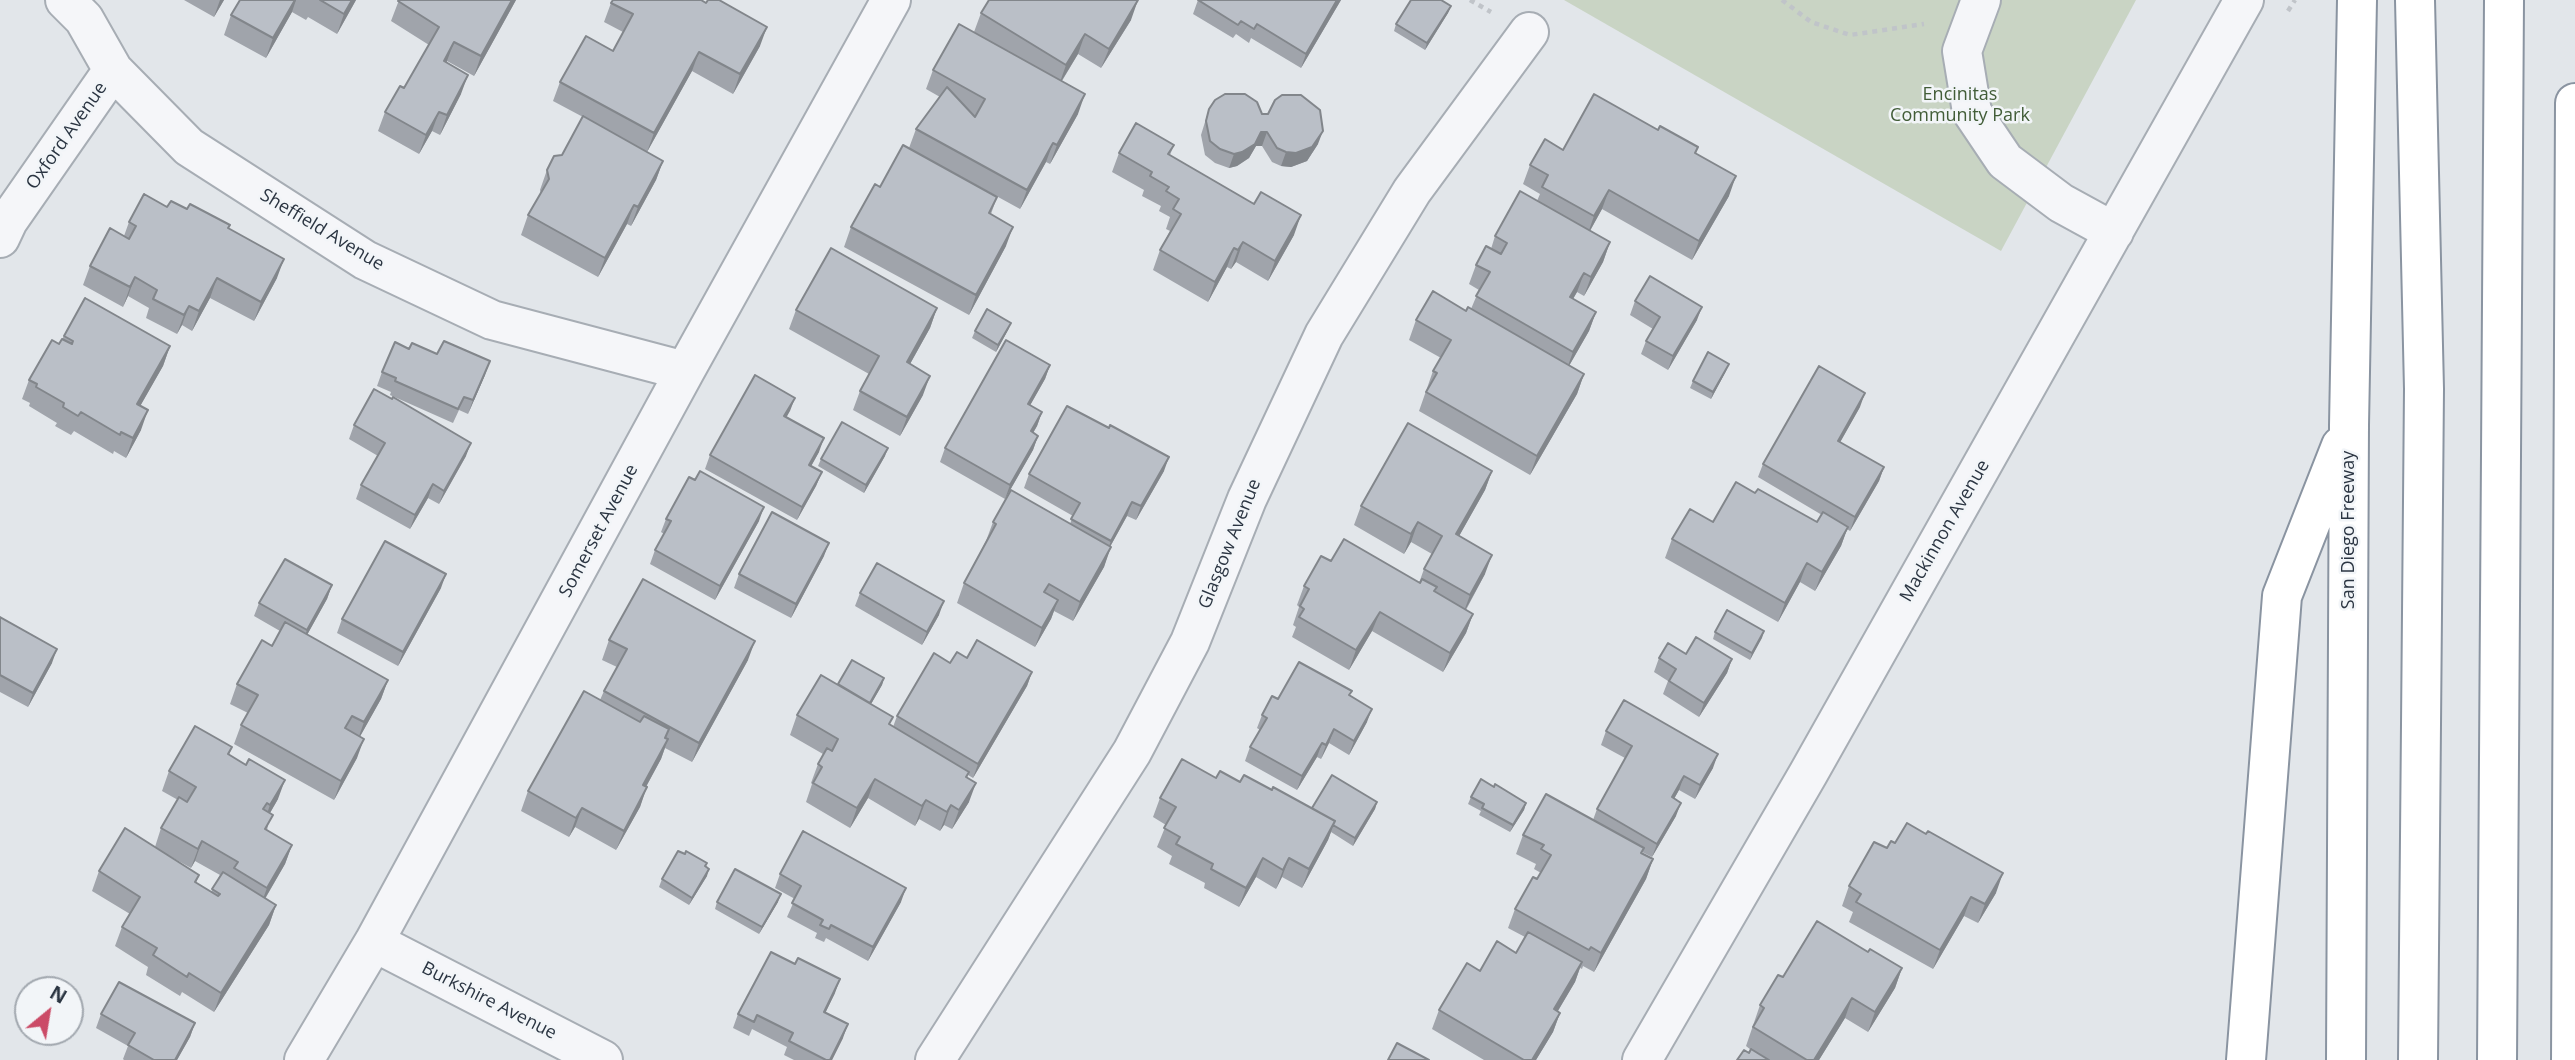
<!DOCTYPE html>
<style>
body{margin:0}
#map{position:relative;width:2575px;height:1060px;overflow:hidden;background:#e2e6ea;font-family:"Open Sans",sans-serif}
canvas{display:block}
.north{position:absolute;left:14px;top:976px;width:70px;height:70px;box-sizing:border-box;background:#f2f5f8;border:2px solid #a2a8af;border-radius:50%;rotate:30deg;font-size:19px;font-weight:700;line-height:28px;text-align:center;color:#2b3542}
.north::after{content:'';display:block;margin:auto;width:24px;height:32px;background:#cb4b67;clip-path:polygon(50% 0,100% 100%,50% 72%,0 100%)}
</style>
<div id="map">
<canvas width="2575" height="1060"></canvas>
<div class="north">N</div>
</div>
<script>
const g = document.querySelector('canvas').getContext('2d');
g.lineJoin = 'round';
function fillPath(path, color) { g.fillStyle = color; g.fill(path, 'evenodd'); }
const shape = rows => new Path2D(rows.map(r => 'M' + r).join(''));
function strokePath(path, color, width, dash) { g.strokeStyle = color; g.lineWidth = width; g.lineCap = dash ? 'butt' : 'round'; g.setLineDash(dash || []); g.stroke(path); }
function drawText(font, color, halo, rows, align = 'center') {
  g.font = font + ' "Open Sans",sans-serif'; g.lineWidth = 5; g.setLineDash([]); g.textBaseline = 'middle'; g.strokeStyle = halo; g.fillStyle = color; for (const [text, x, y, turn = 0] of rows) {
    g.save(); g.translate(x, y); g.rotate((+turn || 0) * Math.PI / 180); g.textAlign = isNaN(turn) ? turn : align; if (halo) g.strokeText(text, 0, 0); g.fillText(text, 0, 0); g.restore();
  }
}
const green = shape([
 [1564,0,2136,0,2001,251]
]);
const path = shape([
 [1470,0,1491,12],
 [1782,0,1811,22,1850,35,1924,24],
 [2288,11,2295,0]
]);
const minor = shape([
 [65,0,84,19,113,70,189,147,365,260,492,320,685,371],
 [1981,0,1962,51,1972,112,2005,161,2061,203,2114,232],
 [0,238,8,221,113,70],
 [374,942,603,1060],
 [304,1060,374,942,685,371,891,0],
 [935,1060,1132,752,1190,642,1247,499,1324,335,1412,191,1529,32],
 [1642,1060,1808,774,2244,0]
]);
const highway = shape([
 [2415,0,2424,389,2418,1060],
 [2246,1060,2282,596,2341,446],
 [2346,1060,2349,425,2357,0],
 [2497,1060,2504,0],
 [2571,1060,2575,103]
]);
const wall = shape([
 [184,0,224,0,214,17],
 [240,0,356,0,337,34,308,17,306,20,292,12,266,58,224,35,231,15],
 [399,0,516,0,474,76,447,61,447,62,461,94,440,135,432,131,419,154,378,131,385,112,404,88,429,45,391,21],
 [1198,0,1341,0,1301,68,1251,38,1249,43,1236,34,1233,38,1193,14],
 [611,3,760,46,733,94,692,71,647,152,663,161,656,180,631,226,627,224,598,277,521,235,528,215,541,194,540,190,547,170,562,155,583,117,553,101,560,82,613,51,623,32,604,22],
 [1451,6,1448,13,1425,50,1394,31,1396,24],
 [981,13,1131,20,1101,68,1078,54,1062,81,1078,114,1050,164,1046,162,1020,209,929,159,997,197,991,214,1006,246,969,315,844,247,851,227,909,148,916,129,940,97,926,89,933,70,974,32],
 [1209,109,1262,114,1318,144,1307,161,1291,167,1281,166,1272,162,1262,146,1256,146,1249,158,1237,166,1229,168,1215,163,1205,155,1201,135],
 [1658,130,1698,147,1696,153,1729,196,1692,260,1602,209,1590,231,1610,242,1603,262,1584,296,1577,292,1573,299,1596,312,1589,331,1569,366,1584,374,1577,394,1530,475,1419,411,1433,371,1441,358,1409,340,1416,320,1466,311,1471,309,1479,290,1469,284,1476,265,1491,249,1495,236,1537,201,1540,194,1523,184,1530,165,1563,150],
 [1174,145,1170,155,1294,235,1268,281,1236,262,1231,269,1227,267,1208,302,1153,270,1160,250,1170,231,1166,229,1170,217,1159,211,1161,206,1142,196,1144,190,1112,172,1119,153],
 [167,207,187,209,230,225,228,228,277,278,254,321,210,298,192,331,182,325,177,334,146,318,149,308,128,296,123,307,83,285,90,266,124,236,129,222],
 [1635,301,1697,320,1668,370,1641,354,1646,341,1653,329,1630,315],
 [937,308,930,328,910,364,923,395,900,436,853,410,860,391,869,374,789,329,796,310],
 [1011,323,1008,330,996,352,972,338,975,331],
 [64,336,170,346,163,366,140,406,141,430,126,458,114,451,113,454,74,431,71,435,55,426,57,423,29,406,30,403,22,399,29,380,59,344],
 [409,349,485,375,468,414,459,410,453,423,390,395,391,392,377,386,382,372],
 [1050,365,1045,379,1030,405,1042,412,1037,426,1033,433,1038,436,1033,450,1005,499,940,462,945,448],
 [1726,371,1711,399,1690,388,1693,381],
 [795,398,786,418,819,452,811,466,822,472,816,486,797,520,705,469,710,455],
 [1860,407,1840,442,1884,467,1879,481,1850,531,1847,529,1841,546,1815,591,1800,582,1778,622,1665,558,1672,539,1713,522,1755,493,1817,522,1822,515,1758,477,1763,464],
 [354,425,466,456,439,504,428,498,410,529,356,499,361,485,378,456,349,439],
 [885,456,864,493,818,466,821,459],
 [1164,471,1136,520,1127,516,1110,547,1104,567,1073,621,1054,611,1051,619,1035,647,957,603,964,583,986,541,993,522,1070,524,1073,516,1024,488,1029,474],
 [1492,471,1485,490,1459,536,1485,574,1466,610,1473,614,1466,633,1443,672,1372,631,1349,670,1292,637,1296,627,1293,625,1299,607,1297,605,1304,586,1331,561,1419,583,1424,569,1432,554,1411,542,1404,554,1354,525,1361,506],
 [666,519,759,521,715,600,650,564,655,550,664,534,661,532],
 [824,556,791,618,734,588,739,574],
 [332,585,327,599,307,635,388,680,381,699,360,736,357,758,334,800,234,744,241,725,248,713,230,704,237,684,272,646,280,631,254,616,259,603],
 [441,588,398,666,337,633,342,619],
 [860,593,939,615,922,645,855,606],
 [0,617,52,663,28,707,0,692],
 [1764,631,1750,660,1713,639,1715,632],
 [609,640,748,660,692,762,665,748,661,759,646,787,640,807,616,850,575,827,569,837,521,811,528,791,600,700,604,691,617,667,602,660],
 [1686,654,1732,659,1727,673,1699,717,1663,694,1668,681,1654,672,1659,658],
 [967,658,1032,672,1027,686,973,778,968,775,967,778,969,802,952,829,944,825,940,831,919,819,915,826,868,798,850,828,806,802,812,784,811,783,818,764,823,754,790,735,797,715,838,684,884,678,882,685,871,704,890,725,893,727,897,716,950,663],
 [1350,696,1367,722,1349,755,1329,743,1321,759,1317,757,1297,790,1245,761,1250,747,1260,730,1257,728,1262,715,1278,699],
 [1606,731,1713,768,1695,799,1679,790,1674,799,1676,816,1652,857,1642,852,1642,854,1653,859,1646,879,1594,972,1583,966,1582,969,1580,968,1575,982,1558,1011,1560,1013,1553,1032,1536,1060,1484,1060,1432,1029,1439,1010,1480,971,1516,953,1525,937,1508,928,1515,909,1537,879,1541,873,1534,869,1536,864,1516,854,1523,835,1593,820,1597,809,1625,758,1601,745],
 [232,747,229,755,278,799,270,813,267,831,292,845,285,864,265,899,276,905,269,925,214,1012,182,992,180,996,146,975,148,967,115,946,122,927,130,914,92,891,99,871,155,847,161,828,178,800,162,791,169,771],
 [166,854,191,868,195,861,220,875,211,892,196,883,199,875],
 [1216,778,1240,782,1272,790,1312,808,1377,802,1375,809,1353,846,1331,832,1328,840,1302,888,1282,877,1276,889,1256,877,1239,907,1204,888,1205,883,1169,864,1172,856,1157,847,1166,825,1153,817,1160,798],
 [1494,787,1526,803,1524,810,1510,832,1479,815,1481,811,1468,804,1471,797],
 [1895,843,1996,893,1978,923,1964,916,1933,969,1849,922,1853,912,1842,906,1849,886,1887,848],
 [685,854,707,863,706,867,707,876,689,905,659,887,662,879],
 [780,874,901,902,868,961,826,938,824,942,815,938,817,933,787,917,795,899,775,888],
 [717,902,778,902,759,934,715,909],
 [1868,952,1902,968,1895,988,1868,1032,1845,1018,1819,1060,1737,1060,1749,1053,1751,1050,1746,1046,1760,1005,1783,977],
 [835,993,825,1013,843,1038,832,1060,794,1060,784,1055,787,1047,752,1029,749,1036,733,1028,738,1014],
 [101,1014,195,1023,190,1037,177,1060,124,1060,123,1059,128,1046,96,1028]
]);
const shadedWall = shape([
 [220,0,224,0,214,17],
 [295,0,296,0,292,12,266,58,273,38],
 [352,0,356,0,337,34,344,14],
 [512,0,516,0,474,76,481,56],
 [1138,0,1131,20,1101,68,1109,49],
 [1337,0,1341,0,1301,68,1306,54],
 [1451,6,1448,13,1425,50,1427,43],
 [767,27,760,46,733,94,740,74],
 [1085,34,1078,54,1059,85,1066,65],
 [454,42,447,61,437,80,444,61],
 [699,52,692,71,647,152,654,133],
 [468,75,461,94,440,135,447,115],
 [1085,94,1078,114,1050,164,1057,145],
 [439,112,432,131,419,154,426,135],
 [1323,131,1318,144,1307,161,1291,167,1281,166,1286,152],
 [1261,132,1267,132,1262,146,1256,146,1249,158,1237,166,1229,168,1234,154],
 [1053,143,1046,162,1020,209,1027,190],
 [663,161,656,180,631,226,638,207],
 [1736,176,1729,196,1692,260,1699,241],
 [1609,190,1602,209,1587,236,1594,216],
 [634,205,627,224,598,277,605,258],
 [1301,215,1294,235,1268,281,1275,261],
 [1013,227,1006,246,969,315,976,295],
 [1243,242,1236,262,1231,269,1238,250],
 [1610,242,1603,262,1584,296,1591,277],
 [1234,248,1227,267,1208,302,1215,282],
 [284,259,277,278,254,321,261,302],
 [1584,273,1577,292,1563,316,1570,297],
 [135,277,128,296,123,307,130,287],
 [217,278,210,298,192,331,199,311],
 [189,306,182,325,177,334,184,315],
 [1702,307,1697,320,1668,370,1673,356],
 [937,308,930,328,900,382,907,362],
 [1596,312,1589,331,1566,371,1573,352],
 [1011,323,1008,330,996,352,998,345],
 [170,346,163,366,130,424,137,404],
 [490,361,485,375,468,414,473,400],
 [1729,364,1726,371,1711,399,1713,392],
 [1050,365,1045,379,1023,418,1028,404],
 [1584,374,1577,394,1530,475,1537,456],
 [930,376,923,395,900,436,907,417],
 [1865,393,1860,407,1833,455,1838,441],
 [795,398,790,411,779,430,784,416],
 [148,410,141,430,126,458,133,438],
 [1042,412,1037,426,1026,445,1031,431],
 [1038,436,1033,450,1005,499,1010,485],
 [824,438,819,452,804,479,809,465],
 [471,443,466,456,439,504,444,491],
 [888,448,885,456,864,493,866,485],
 [1169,457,1164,471,1136,520,1141,506],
 [1884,467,1879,481,1850,531,1855,517],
 [1492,471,1485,490,1449,554,1456,534],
 [822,472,816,486,797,520,802,507],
 [433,484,428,498,410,529,415,515],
 [1132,502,1127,516,1106,554,1111,541],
 [764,507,759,521,715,600,720,586],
 [1418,522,1411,542,1404,554,1411,534],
 [1848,527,1841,546,1815,591,1822,572],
 [829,543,824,556,791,618,796,604],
 [1111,547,1104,567,1073,621,1080,602],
 [1492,555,1485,574,1463,614,1470,595],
 [1807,563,1800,582,1778,622,1785,603],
 [446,574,441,588,398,666,403,652],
 [332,585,327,599,302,644,307,630],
 [1058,600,1051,619,1035,647,1042,628],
 [944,601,939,615,922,645,927,632],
 [1380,612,1372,631,1349,670,1356,650],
 [1473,614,1466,633,1443,672,1450,653],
 [1764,631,1762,638,1750,660,1752,653],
 [755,641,748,660,692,762,699,743],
 [57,649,52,663,28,707,33,693],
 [1732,659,1727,673,1699,717,1704,703],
 [1032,672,1027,686,973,778,978,764],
 [884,678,882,685,867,711,869,704],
 [388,680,381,699,357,742,364,722],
 [1372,709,1367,722,1349,755,1354,741],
 [1334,729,1329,743,1321,759,1326,745],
 [364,739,357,758,334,800,341,781],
 [668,739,661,759,636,805,643,785],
 [1322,743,1317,757,1297,790,1302,776],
 [1718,754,1713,768,1695,799,1700,785],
 [1684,776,1679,790,1667,811,1672,797],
 [875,779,868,798,850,828,857,808],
 [285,780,278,799,263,825,270,805],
 [976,783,969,802,952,829,959,810],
 [647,787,640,807,616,850,624,831],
 [926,800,919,819,915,826,922,806],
 [1377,802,1375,809,1353,846,1355,838],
 [1526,803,1524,810,1510,832,1513,825],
 [1681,803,1676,816,1652,857,1657,844],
 [951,805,944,825,940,831,947,812],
 [582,808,575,827,569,837,576,818],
 [1335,821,1328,840,1302,888,1309,869],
 [202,841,195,861,191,868,198,849],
 [292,845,285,864,260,907,267,888],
 [1263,858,1256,877,1239,907,1246,888],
 [1289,858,1282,877,1276,889,1283,870],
 [1653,859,1646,879,1594,972,1601,953],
 [709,869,707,876,689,905,692,898],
 [2003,873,1996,893,1978,923,1985,904],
 [906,888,901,902,868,961,873,947],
 [781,894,778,902,759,934,762,927],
 [1971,897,1964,916,1933,969,1940,950],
 [276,905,269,925,214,1012,221,993],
 [1582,962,1575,982,1547,1029,1554,1009],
 [1902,968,1895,988,1868,1032,1875,1012],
 [840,979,835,993,819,1026,824,1012],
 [1852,998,1845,1018,1819,1060,1814,1060],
 [1560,1013,1553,1032,1536,1060,1532,1060],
 [195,1023,190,1037,177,1060,175,1060],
 [848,1024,843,1038,832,1060,830,1060]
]);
const building = shape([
 [240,0,295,0,273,38,231,15,240,0],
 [320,0,352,0,344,14,320,0],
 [399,0,512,0,481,56,454,42,444,61,468,75,447,115,439,112,426,135,385,112,400,86,404,88,439,27,398,1,399,0],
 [613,0,701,0,706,3,708,0,719,0,767,27,740,74,699,52,654,133,560,82,586,36,613,51,633,14,611,3,613,0],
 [989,0,1138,0,1109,49,1085,34,1066,65,981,13,989,0],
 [1198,0,1337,0,1306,54,1257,24,1254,29,1241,21,1238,25,1198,0],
 [1411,0,1441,0,1451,6,1427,43,1396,24,1411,0],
 [959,24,1085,94,1057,145,1053,143,1027,190,916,129,947,87,975,117,985,99,933,70,959,24],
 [1225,94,1245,94,1257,102,1262,114,1268,114,1275,100,1282,95,1301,95,1320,110,1323,131,1312,147,1296,153,1286,152,1277,148,1267,132,1261,132,1255,144,1242,152,1234,154,1220,149,1210,141,1206,121,1209,109,1215,100,1225,94],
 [1594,94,1658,130,1660,126,1698,147,1695,153,1736,176,1699,241,1609,190,1594,216,1542,187,1548,175,1530,165,1545,139,1563,150,1594,94],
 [583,116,663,161,638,207,634,205,605,258,528,215,549,179,547,170,554,156,562,155,583,116],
 [1136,123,1174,145,1168,154,1254,204,1261,192,1301,215,1275,261,1243,242,1238,250,1234,248,1215,282,1160,250,1181,214,1173,209,1179,199,1166,191,1169,187,1150,176,1152,172,1119,153,1136,123],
 [903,145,997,197,989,213,1013,227,976,295,851,227,875,184,880,187,903,145],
 [1520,191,1610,242,1591,277,1584,273,1570,297,1596,312,1573,352,1476,296,1490,272,1476,265,1486,246,1501,254,1507,243,1495,236,1520,191],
 [144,194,167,207,171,201,187,209,190,204,230,225,228,228,284,259,261,302,217,278,199,311,189,306,184,315,153,299,157,290,135,277,130,287,90,266,110,228,129,239,136,226,129,222,144,194],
 [831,248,937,308,907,362,930,376,907,417,860,391,879,356,796,310,831,248],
 [1650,276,1702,307,1673,356,1646,341,1660,317,1635,301,1650,276],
 [1433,291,1466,311,1468,307,1584,374,1537,456,1426,392,1437,373,1433,371,1451,340,1416,320,1433,291],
 [85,298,170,346,137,404,148,410,133,438,121,432,120,435,81,412,78,416,63,407,64,403,36,387,37,384,29,380,52,340,59,344,62,339,72,344,73,341,64,336,85,298],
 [987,309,1011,323,998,345,975,331,987,309],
 [1006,340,1050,365,1028,404,1042,412,1031,431,1038,436,1010,485,945,448,1006,340],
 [444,341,490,361,473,400,464,397,458,409,395,381,396,378,382,372,395,342,409,349,412,343,437,354,444,341],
 [1708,352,1729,364,1713,392,1693,381,1708,352],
 [1819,366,1865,393,1838,441,1884,467,1855,517,1763,464,1819,366],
 [755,375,795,398,784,416,824,438,809,465,822,472,802,507,710,455,755,375],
 [374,389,392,399,393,397,471,443,444,491,433,484,415,515,361,485,385,443,354,425,374,389],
 [1067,406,1109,428,1110,425,1169,457,1141,506,1132,502,1111,541,1071,519,1080,503,1029,474,1067,406],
 [842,422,888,448,866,485,821,459,842,422],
 [1408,423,1492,471,1456,534,1492,555,1470,595,1424,569,1442,536,1418,522,1411,534,1361,506,1408,423],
 [700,471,764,507,720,586,655,550,671,521,666,519,689,477,695,480,700,471],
 [1736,482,1755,493,1758,489,1817,522,1823,512,1848,527,1822,572,1807,563,1785,603,1672,539,1690,509,1713,522,1736,482],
 [1011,490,1111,547,1080,602,1049,584,1044,592,1058,600,1042,628,964,583,996,524,993,522,1011,490],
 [772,512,829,543,796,604,739,574,772,512],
 [1344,539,1420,583,1422,579,1437,587,1434,591,1473,614,1450,653,1380,612,1356,650,1299,617,1304,609,1300,606,1309,589,1304,586,1321,556,1331,561,1344,539],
 [385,541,446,574,403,652,342,619,385,541],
 [285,559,332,585,307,630,259,603,285,559],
 [877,563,944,601,927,632,860,593,877,563],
 [643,579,755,641,699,743,604,691,627,649,609,640,643,579],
 [1727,610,1764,631,1752,653,1715,632,1727,610],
 [0,617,57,649,33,693,0,675,0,617],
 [285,622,388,680,364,722,352,716,345,728,364,739,341,781,241,725,258,695,237,684,262,640,272,646,285,622],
 [1696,637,1732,659,1704,703,1669,681,1676,669,1659,658,1668,643,1686,654,1696,637],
 [977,640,1032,672,978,764,897,716,934,653,950,663,957,652,967,658,977,640],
 [852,660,884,678,870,703,838,684,852,660],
 [1299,662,1352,691,1349,695,1372,709,1354,741,1334,729,1326,745,1322,743,1302,776,1250,747,1267,718,1262,715,1272,696,1278,699,1299,662],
 [821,675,893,717,889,724,969,772,966,777,976,783,959,810,951,805,947,812,926,800,922,806,875,779,857,808,813,783,822,767,818,764,827,748,832,751,838,739,797,715,821,675],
 [584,691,640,722,644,716,669,729,665,738,668,739,643,785,647,787,624,831,582,808,576,818,528,791,584,691],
 [1624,700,1718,754,1700,785,1684,776,1672,797,1681,803,1657,844,1597,809,1632,746,1606,731,1624,700],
 [195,726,232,747,228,754,246,765,249,759,285,780,270,805,267,803,263,809,273,815,265,829,292,845,267,888,234,868,238,862,202,841,198,849,161,828,179,797,187,802,196,787,169,771,195,726],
 [1182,759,1216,778,1220,771,1240,782,1244,775,1272,790,1273,787,1335,821,1309,869,1289,858,1283,870,1263,858,1246,888,1211,869,1213,864,1176,844,1180,837,1164,828,1176,807,1160,798,1182,759],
 [1332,775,1377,802,1355,838,1333,825,1335,821,1312,808,1332,775],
 [1481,779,1494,787,1495,784,1526,803,1513,825,1482,808,1484,804,1471,797,1481,779],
 [1546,794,1644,848,1641,853,1653,859,1601,953,1591,947,1589,950,1515,909,1533,877,1537,879,1551,855,1541,849,1544,845,1523,835,1546,794],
 [1907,823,1926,834,1928,831,2003,873,1985,904,1971,897,1940,950,1856,902,1861,894,1849,886,1874,842,1887,848,1891,841,1895,843,1907,823],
 [125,828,199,875,195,882,218,896,220,894,212,889,223,872,276,905,221,993,189,973,187,977,153,955,157,948,122,927,140,897,99,871,125,828],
 [803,831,906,888,873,947,831,925,829,929,820,925,823,920,792,903,801,886,780,874,803,831],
 [678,851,685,854,686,851,707,863,705,866,709,869,692,898,662,879,678,851],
 [735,869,781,894,762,927,717,902,735,869],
 [1817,921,1868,952,1870,949,1902,968,1875,1012,1852,998,1814,1060,1807,1060,1753,1027,1764,1008,1760,1005,1778,975,1783,977,1817,921],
 [1528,932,1582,962,1554,1009,1560,1013,1532,1060,1524,1060,1439,1010,1467,963,1480,971,1497,941,1516,953,1528,932],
 [771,952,795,964,798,958,840,979,824,1012,848,1024,830,1060,826,1060,789,1041,793,1033,757,1015,754,1022,738,1014,771,952],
 [119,982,195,1023,175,1060,154,1060,128,1045,135,1033,101,1014,119,982],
 [1397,1043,1429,1060,1388,1060,1397,1043],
 [1751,1049,1769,1060,1737,1060,1744,1050,1749,1053,1751,1049]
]);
const parkNames = [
 ["Encinitas",1960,95],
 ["Community Park",1960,116]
];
const streetNames = [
 ["Oxford Avenue",67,136,-55],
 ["Sheffield Avenue",322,230,31],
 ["San Diego Freeway",2349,530,-90],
 ["Somerset Avenue",599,531,-62],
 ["Mackinnon Avenue",1945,531,-60],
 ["Glasgow Avenue",1230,544,-68],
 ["Burkshire Avenue",489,1001,27]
];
fillPath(green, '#c9d4c4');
strokePath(minor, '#a7adb4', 42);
strokePath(highway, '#8a94a1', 42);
strokePath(path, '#c0c4c9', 4.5, [5, 5]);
strokePath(minor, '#f5f6f9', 38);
strokePath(highway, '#fff', 38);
fillPath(wall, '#a0a4ab');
fillPath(shadedWall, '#82868b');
fillPath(building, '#babfc7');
strokePath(building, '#82868b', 2);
drawText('18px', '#425d38', '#f2f5f8', parkNames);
drawText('18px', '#2b3542', '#f2f5f8', streetNames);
</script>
